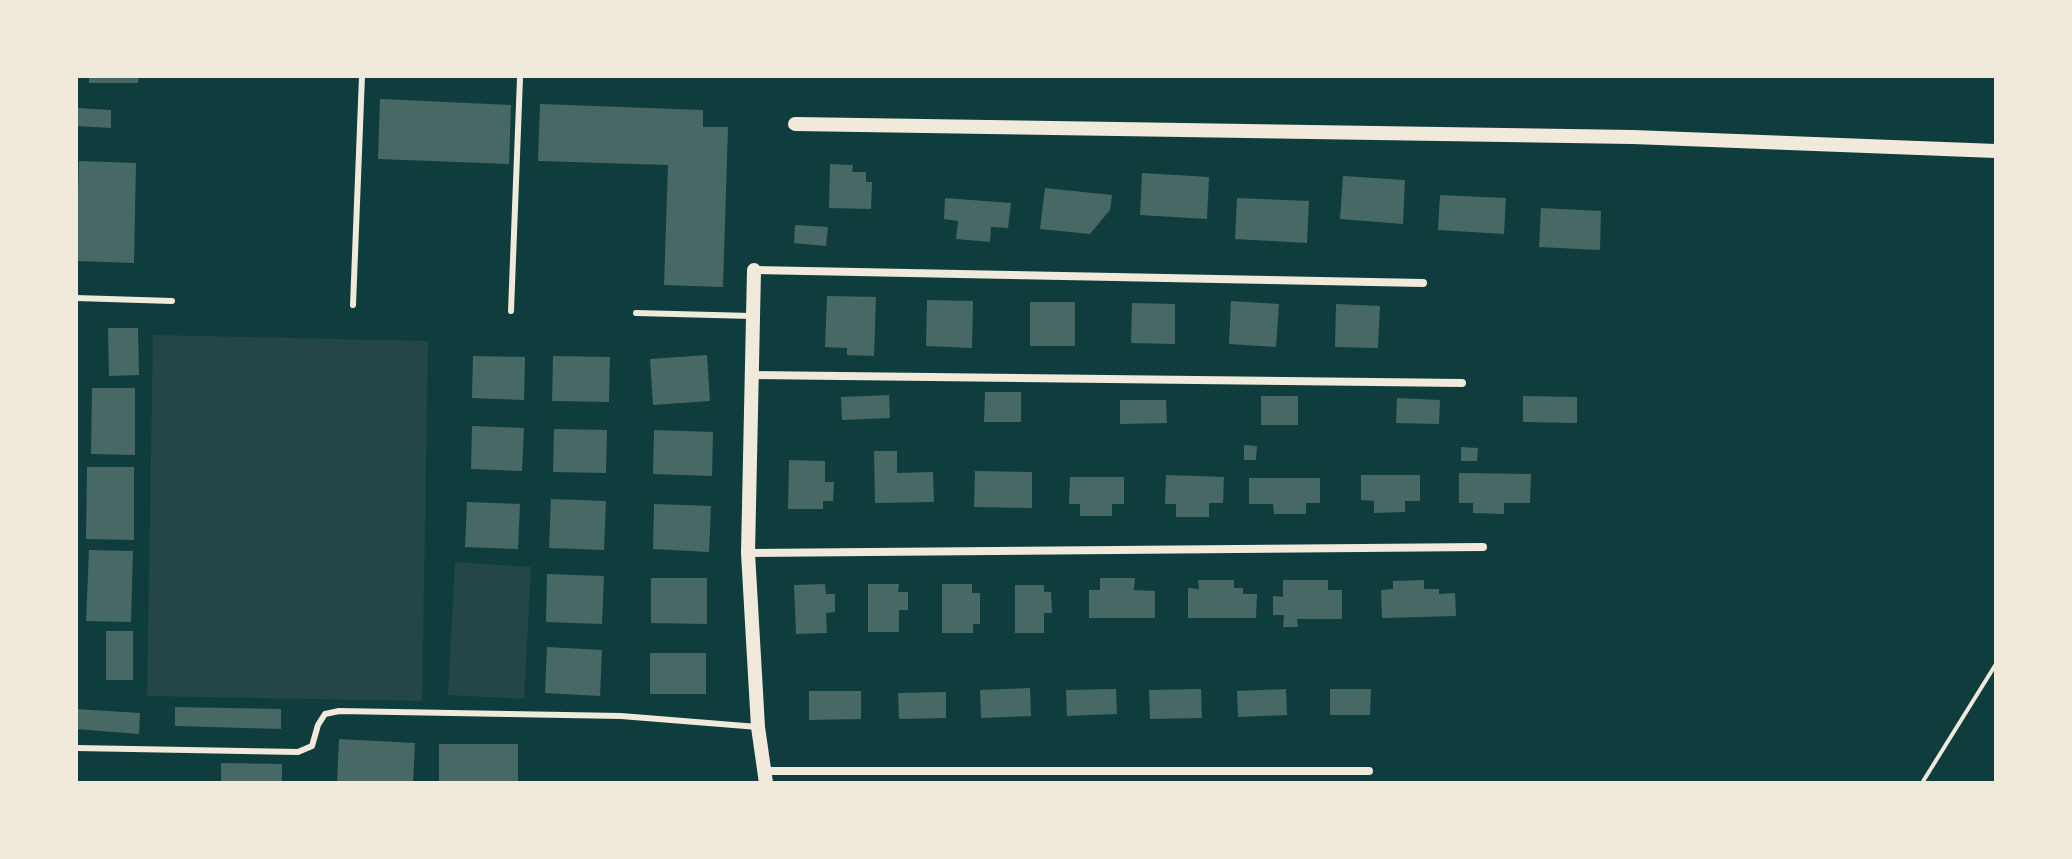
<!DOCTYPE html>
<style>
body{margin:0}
#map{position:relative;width:2072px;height:859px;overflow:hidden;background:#0f3d3e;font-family:Commissioner,sans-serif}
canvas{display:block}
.frame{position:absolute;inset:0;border:78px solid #f1e9da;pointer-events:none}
</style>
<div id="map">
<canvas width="2072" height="859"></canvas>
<div class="frame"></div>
</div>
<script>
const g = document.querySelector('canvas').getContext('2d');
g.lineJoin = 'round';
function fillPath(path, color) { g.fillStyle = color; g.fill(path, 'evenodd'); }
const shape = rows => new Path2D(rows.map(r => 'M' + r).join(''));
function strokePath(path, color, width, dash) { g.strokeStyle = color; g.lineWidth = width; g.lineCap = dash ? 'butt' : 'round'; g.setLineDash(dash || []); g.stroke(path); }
const green = shape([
 [153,335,428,341,422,701,147,696],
 [455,562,531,567,524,699,448,695]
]);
const building = shape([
 [89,76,139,76,138,83,89,83],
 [380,99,511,105,509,164,378,159],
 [540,104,703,110,703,127,728,127,723,287,664,285,668,165,538,161],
 [76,108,111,110,111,128,76,126],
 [79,161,136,163,134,263,76,261],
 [830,164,853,165,852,172,866,172,866,182,872,182,871,209,829,208],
 [1142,173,1209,177,1207,219,1140,215],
 [1343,176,1405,180,1403,224,1340,219],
 [1045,188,1112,195,1110,210,1090,234,1040,229],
 [1440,195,1506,198,1504,234,1438,230],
 [945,198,1011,203,1008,228,991,227,990,242,956,239,958,221,944,219],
 [1237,198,1309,201,1307,243,1235,239],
 [1541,208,1601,211,1600,250,1539,247],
 [795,225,828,227,826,246,794,243],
 [827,296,876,297,874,356,847,355,847,348,825,347],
 [927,300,973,301,972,348,926,346],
 [1231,301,1279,304,1276,347,1229,344],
 [1030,302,1075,302,1075,346,1030,346],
 [1132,303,1175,304,1175,344,1131,343],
 [1336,304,1380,306,1378,348,1335,347],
 [108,328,138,328,139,375,109,376],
 [707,355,710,401,653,405,650,359],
 [473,356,525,357,524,400,472,398],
 [553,356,610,357,609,402,552,401],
 [92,388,135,388,135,455,91,454],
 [985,392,1021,392,1021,422,984,422],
 [889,395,890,418,842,420,841,397],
 [1261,396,1298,396,1298,425,1261,425],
 [1523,396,1577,397,1577,423,1523,422],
 [1397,398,1440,400,1439,424,1396,423],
 [1120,400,1166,400,1167,423,1120,424],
 [472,426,524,428,522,471,471,469],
 [554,429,607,430,606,473,553,472],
 [654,430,713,432,712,476,653,474],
 [1244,445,1257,446,1256,460,1244,460],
 [1461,447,1478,448,1477,461,1461,461],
 [874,451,897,451,897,473,933,472,934,502,875,503],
 [789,460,825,461,825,482,834,482,833,501,823,501,823,509,788,509],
 [87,467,134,467,134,540,86,539],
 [975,471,1032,472,1032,508,974,507],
 [1459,473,1531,474,1530,503,1504,503,1504,514,1473,513,1473,503,1459,503],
 [1166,475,1224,477,1223,503,1209,503,1209,517,1176,517,1176,504,1165,504],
 [1361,475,1420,475,1420,501,1405,501,1405,512,1374,513,1374,501,1361,500],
 [1070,477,1124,477,1124,504,1112,504,1112,516,1080,516,1080,504,1069,504],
 [1249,478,1320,478,1320,503,1306,503,1306,514,1274,514,1273,504,1249,504],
 [551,499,606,501,604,550,549,548],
 [467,502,520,504,518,549,465,547],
 [654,504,711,506,709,552,653,549],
 [89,550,133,551,131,622,86,621],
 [547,574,604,576,602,624,546,622],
 [651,578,707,578,707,624,651,623],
 [1100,578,1135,578,1134,590,1155,591,1155,618,1089,618,1089,590,1100,590],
 [1198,580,1234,580,1234,588,1243,588,1243,594,1257,594,1256,618,1188,618,1188,588,1199,589],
 [1283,580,1328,580,1328,590,1342,590,1342,619,1297,619,1298,627,1283,627,1284,615,1273,615,1273,596,1283,597],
 [1424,580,1424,589,1439,589,1439,594,1455,593,1456,616,1382,618,1381,590,1393,589,1393,581],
 [825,584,826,594,835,594,835,612,826,613,827,633,796,634,794,585],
 [868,584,899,584,898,592,908,592,908,610,899,610,899,632,868,632],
 [942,584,972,584,972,593,980,593,980,624,973,624,973,633,942,633],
 [1015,585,1044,585,1044,592,1051,592,1052,613,1044,613,1044,633,1015,633],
 [106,631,133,631,133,680,106,680],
 [547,647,602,650,600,696,545,693],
 [650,653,706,653,706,694,650,694],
 [1030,688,1031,716,981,718,980,690],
 [1116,689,1117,714,1067,716,1066,690],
 [1201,689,1202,718,1150,719,1149,690],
 [1286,689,1287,715,1238,717,1237,691],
 [1330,689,1371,689,1370,715,1330,715],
 [809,691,861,691,861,719,809,720],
 [946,692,946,718,899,719,898,693],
 [175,707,281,709,281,729,175,726],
 [76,709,140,713,139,734,76,729],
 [339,739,415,743,413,783,337,783],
 [439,744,518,744,518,783,439,783],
 [221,763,282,764,282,783,221,783]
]);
const path = shape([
 [1922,783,1996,664]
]);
const service = shape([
 [76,298,172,301],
 [353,305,362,76],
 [511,311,520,78],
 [636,313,752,316],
 [76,748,298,752,312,746,318,725,325,714,339,711,621,716,758,727]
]);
const minor = shape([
 [754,270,1423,283],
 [752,375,1462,383],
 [748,553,1483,547],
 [765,771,1369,771]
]);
const tertiary = shape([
 [795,124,1633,137,1996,151],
 [754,270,748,553,758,727,766,783]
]);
fillPath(green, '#244646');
fillPath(building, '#486865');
strokePath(path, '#f1e9da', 4);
strokePath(service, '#f1e9da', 6);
strokePath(minor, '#f1e9da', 8);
strokePath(tertiary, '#f1e9da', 14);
</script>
